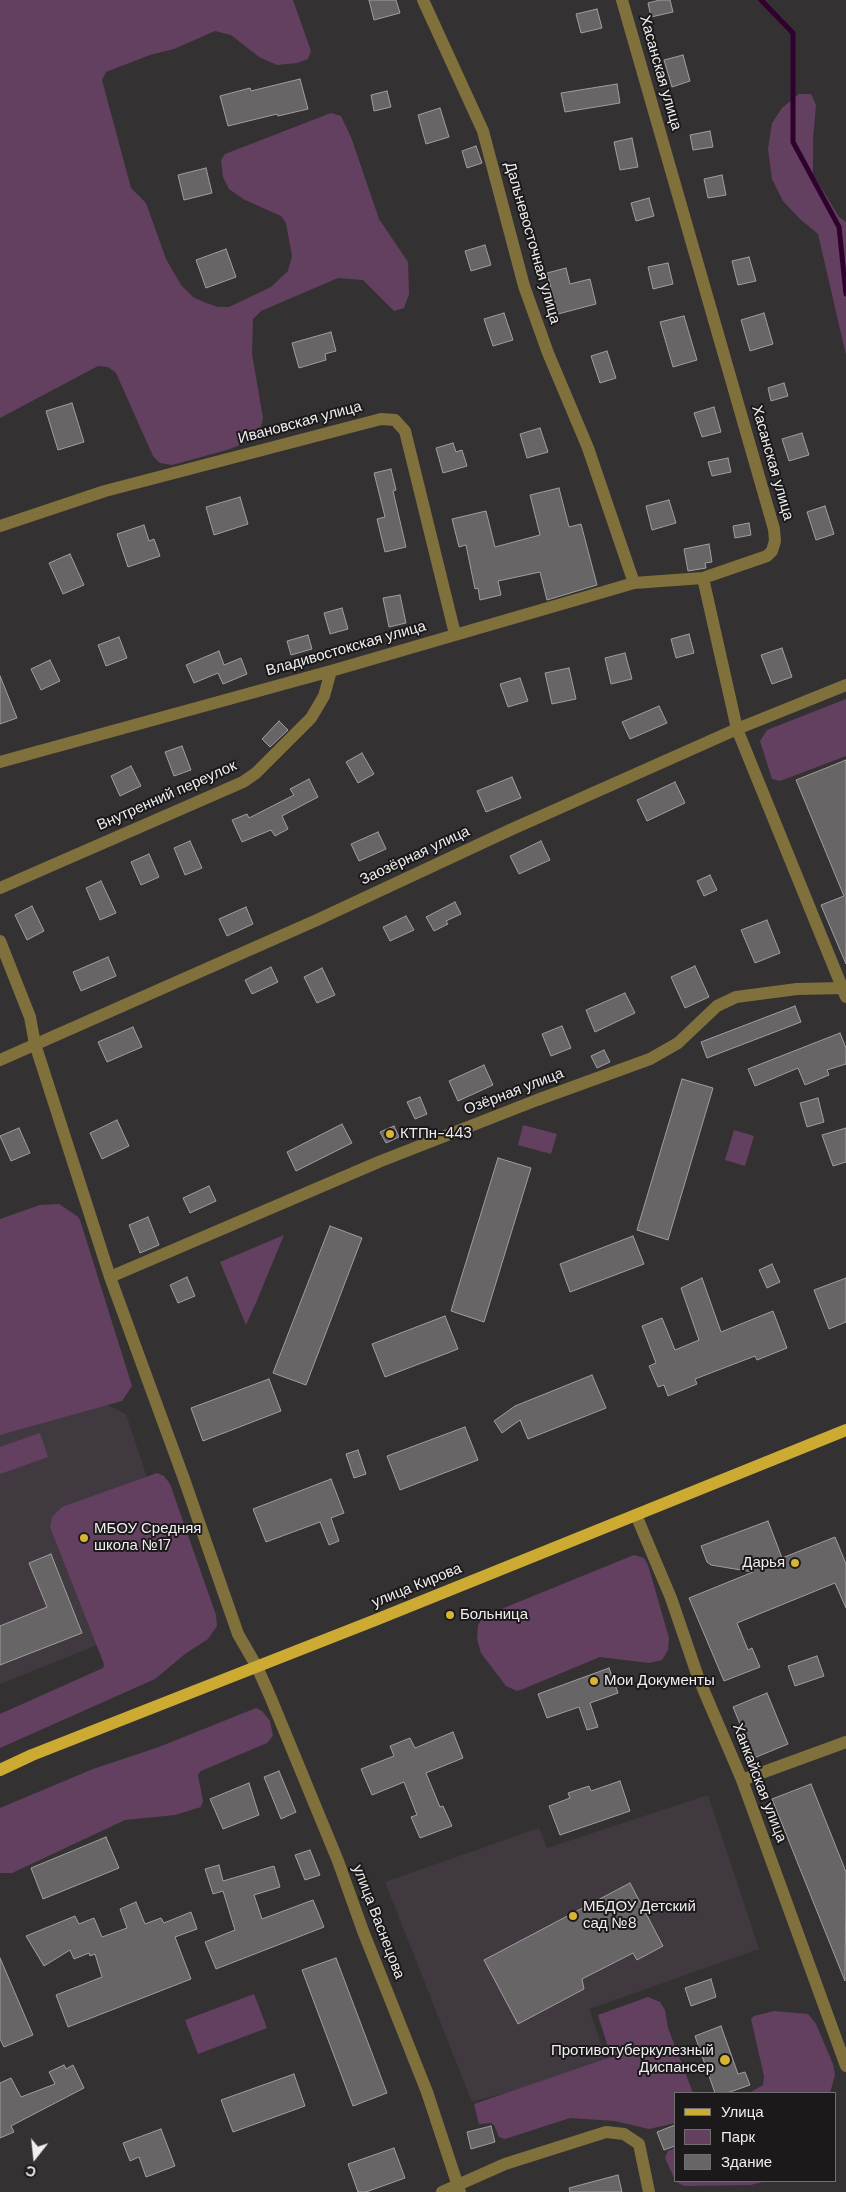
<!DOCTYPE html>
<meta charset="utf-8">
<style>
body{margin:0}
#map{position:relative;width:846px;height:2192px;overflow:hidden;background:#343133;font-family:"DM Sans",sans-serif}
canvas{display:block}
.legend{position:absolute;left:674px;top:2092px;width:162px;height:90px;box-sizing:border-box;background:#1b191a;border:1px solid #706e70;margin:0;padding:6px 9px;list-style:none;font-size:15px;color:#f0eef0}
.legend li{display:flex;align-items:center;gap:10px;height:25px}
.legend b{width:25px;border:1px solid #706e70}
.north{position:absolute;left:10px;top:2132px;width:50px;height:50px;-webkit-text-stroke:4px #1b191a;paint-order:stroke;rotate:196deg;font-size:14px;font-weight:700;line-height:20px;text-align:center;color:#f0eef0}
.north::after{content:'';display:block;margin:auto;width:18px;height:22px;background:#f0eef0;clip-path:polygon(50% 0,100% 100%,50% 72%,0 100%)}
</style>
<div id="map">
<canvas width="846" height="2192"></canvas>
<ul class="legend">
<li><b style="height:6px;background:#cdab32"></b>Улица</li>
<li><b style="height:14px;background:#644060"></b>Парк</li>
<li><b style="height:14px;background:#686567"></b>Здание</li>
</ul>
<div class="north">С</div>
</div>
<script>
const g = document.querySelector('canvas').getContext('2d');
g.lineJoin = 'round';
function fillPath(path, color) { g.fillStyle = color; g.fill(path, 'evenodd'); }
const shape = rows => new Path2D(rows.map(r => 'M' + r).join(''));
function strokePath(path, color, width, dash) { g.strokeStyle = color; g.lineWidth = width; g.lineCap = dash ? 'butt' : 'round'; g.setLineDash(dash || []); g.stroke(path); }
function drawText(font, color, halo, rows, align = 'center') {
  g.font = font + ' "DM Sans",sans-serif'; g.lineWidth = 4; g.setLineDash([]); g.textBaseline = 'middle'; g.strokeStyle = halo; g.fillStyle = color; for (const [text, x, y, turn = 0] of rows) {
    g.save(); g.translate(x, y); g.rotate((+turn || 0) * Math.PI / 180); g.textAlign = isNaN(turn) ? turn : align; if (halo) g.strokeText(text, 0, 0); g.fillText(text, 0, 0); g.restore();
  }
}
const built = shape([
 [93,1398,126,1414,190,1608,0,1684,0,1434],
 [708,1795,759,1949,589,2009,608,2065,472,2102,385,1882,539,1828,547,1848]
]);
const green = shape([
 [0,0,293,0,311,51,308,59,297,63,277,65,259,57,231,35,215,31,174,49,150,55,106,72,102,80,131,188,146,203,166,259,181,285,193,297,206,303,218,307,229,307,271,287,288,271,292,256,286,223,281,216,243,199,229,189,223,177,221,160,225,154,331,113,341,116,351,137,379,219,408,262,409,294,404,308,394,311,363,280,338,278,261,311,253,319,252,354,263,418,261,427,256,434,247,442,230,449,172,465,160,463,153,456,116,373,108,367,98,366,0,418],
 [799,94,811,94,816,105,813,139,813,174,839,217,846,222,846,355,818,234,800,219,783,201,772,179,768,149,772,123,782,108],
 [846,699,846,756,780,781,772,779,760,741,767,730],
 [523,1125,557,1134,551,1154,518,1145],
 [734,1130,754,1136,745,1166,725,1160],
 [59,1204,77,1216,80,1220,132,1386,122,1401,0,1435,0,1219,40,1205],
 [284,1235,255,1305,246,1325,220,1262],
 [40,1433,48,1457,0,1474,0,1447],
 [157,1473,164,1476,170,1484,216,1615,217,1626,208,1639,185,1654,155,1679,0,1748,0,1714,103,1668,104,1664,50,1527,52,1517,62,1507],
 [634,1555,644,1558,648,1565,669,1638,668,1650,662,1660,649,1663,600,1657,523,1689,517,1691,506,1686,481,1653,477,1639,478,1625,484,1616],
 [256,1708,262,1711,270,1721,273,1736,267,1743,201,1771,198,1775,203,1801,201,1807,175,1815,125,1820,12,1873,0,1873,0,1808,93,1769,159,1747],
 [254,1994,267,2028,198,2054,185,2020],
 [648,1997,660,2002,665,2010,668,2028,693,2093,675,2093,675,2123,649,2129,615,2121,570,2118,505,2139,499,2137,494,2125,491,2123,479,2124,474,2104,611,2057,598,2015],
 [774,2011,808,2014,816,2024,833,2064,835,2075,830,2093,749,2093,763,2085,764,2076,751,2019,754,2016],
 [675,2148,675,2180,665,2158,668,2151],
 [675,2181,766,2181,751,2185,684,2186]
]);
const stream = shape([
 [761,0,793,33,793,142,839,227,846,294]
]);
const building = shape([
 [369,0,396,0,400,13,374,20,369,0],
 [660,0,670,0,673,12,651,17,648,3,660,0],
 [597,9,602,28,581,33,576,14,597,9],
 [683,55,690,81,672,87,664,60,683,55],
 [300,79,308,109,278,116,277,114,228,126,220,96,250,88,251,91,300,79],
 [617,84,620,103,565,112,561,93,617,84],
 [387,91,391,107,374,111,371,95,387,91],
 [440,108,449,137,426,144,418,115,440,108],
 [710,131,713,147,693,150,690,135,710,131],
 [632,138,638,167,620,170,614,142,632,138],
 [476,146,482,163,467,168,462,151,476,146],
 [206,168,212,193,184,200,178,175,206,168],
 [722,175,726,195,708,198,704,179,722,175],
 [649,198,654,216,636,221,631,203,649,198],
 [485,245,491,265,471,271,465,251,485,245],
 [226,249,236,277,206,288,196,260,226,249],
 [749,257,756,281,738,285,732,261,749,257],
 [668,263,673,284,653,289,648,267,668,263],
 [566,268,570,284,590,279,596,304,558,314,547,273,566,268],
 [504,313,513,340,493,346,484,319,504,313],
 [764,313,773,344,750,351,741,320,764,313],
 [684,316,697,360,673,367,660,322,684,316],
 [331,332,336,351,325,354,326,360,299,368,292,343,331,332],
 [607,351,616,378,600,383,591,356,607,351],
 [784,383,788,396,771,401,768,388,784,383],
 [72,403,84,442,58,450,46,411,72,403],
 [714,407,721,432,702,437,694,413,714,407],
 [540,428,548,452,527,458,520,434,540,428],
 [802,433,809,455,789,461,782,439,802,433],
 [453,443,456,452,462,450,467,466,443,473,436,448,453,443],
 [728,458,731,472,712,476,708,462,728,458],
 [391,469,396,490,393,491,406,547,385,552,377,519,385,517,374,473,391,469],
 [559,488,569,527,581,524,597,585,547,600,540,572,498,581,501,595,480,600,478,588,475,589,466,545,459,547,452,519,486,511,495,547,540,535,530,495,559,488],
 [240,497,248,524,214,535,206,507,240,497],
 [669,500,676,523,652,530,646,506,669,500],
 [825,506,834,534,816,540,807,512,825,506],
 [749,523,751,535,735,538,733,526,749,523],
 [144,525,149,541,154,539,160,556,128,567,117,534,144,525],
 [709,544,712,562,705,563,706,568,688,571,684,549,709,544],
 [70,554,84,585,63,594,49,563,70,554],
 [400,595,406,623,389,627,383,598,400,595],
 [342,608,348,629,330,634,324,613,342,608],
 [689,634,694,653,676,658,671,639,689,634],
 [308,635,312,649,291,655,287,641,308,635],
 [119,637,127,658,106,666,98,645,119,637],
 [782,648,792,677,772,684,761,655,782,648],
 [219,651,224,665,241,658,247,674,223,684,218,673,194,683,186,665,219,651],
 [625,653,632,679,611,684,605,658,625,653],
 [50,660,60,681,41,690,31,669,50,660],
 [569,668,576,699,552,704,545,673,569,668],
 [0,676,17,718,0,724,0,676],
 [520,678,528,701,508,707,500,684,520,678],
 [659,706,667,723,630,739,622,722,659,706],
 [279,721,288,730,270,747,262,739,279,721],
 [182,746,191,770,174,776,165,752,182,746],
 [362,753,374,774,358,783,346,762,362,753],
 [846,760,846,964,821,905,844,896,796,780,846,760],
 [131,766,141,786,120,796,111,776,131,766],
 [512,777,521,798,486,812,477,791,512,777],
 [309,779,318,797,282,816,288,829,275,836,271,830,242,842,232,820,247,814,249,818,294,795,290,789,309,779],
 [675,782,685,803,647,821,637,800,675,782],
 [378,832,386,849,359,861,351,844,378,832],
 [190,841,202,868,185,875,174,848,190,841],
 [541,841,550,860,519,874,510,856,541,841],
 [149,854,159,877,141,885,131,862,149,854],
 [710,875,717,890,704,896,697,881,710,875],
 [101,881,116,913,100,920,86,888,101,881],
 [455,902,461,914,446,921,448,924,434,931,426,917,455,902],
 [32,906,44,931,27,940,15,915,32,906],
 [246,907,253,924,227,936,219,919,246,907],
 [406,916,414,930,390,941,383,927,406,916],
 [767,920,780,953,755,963,741,930,767,920],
 [108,957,116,976,81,991,73,972,108,957],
 [695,966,709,997,685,1008,671,977,695,966],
 [271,967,278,982,252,994,245,980,271,967],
 [322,968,335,995,317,1003,304,977,322,968],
 [625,993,635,1013,595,1032,586,1010,625,993],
 [795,1006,801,1022,707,1058,701,1042,795,1006],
 [562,1026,571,1048,551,1056,542,1034,562,1026],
 [133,1027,142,1047,107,1062,98,1042,133,1027],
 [840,1033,846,1048,846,1064,827,1070,829,1075,805,1085,798,1068,755,1086,748,1069,840,1033],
 [604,1050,610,1062,597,1068,591,1056,604,1050],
 [484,1065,493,1085,458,1101,449,1081,484,1065],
 [682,1079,713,1088,668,1240,637,1230,682,1079],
 [420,1097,427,1114,415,1119,407,1102,420,1097],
 [818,1098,824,1122,807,1127,800,1103,818,1098],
 [117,1120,129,1146,102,1159,90,1133,117,1120],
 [342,1124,352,1143,296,1171,287,1152,342,1124],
 [394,1126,399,1137,386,1143,380,1132,394,1126],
 [19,1128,30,1153,11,1161,0,1136,19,1128],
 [846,1128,846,1162,833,1166,822,1135,846,1128],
 [498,1158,531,1168,484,1322,451,1311,498,1158],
 [209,1186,216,1201,190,1213,183,1198,209,1186],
 [148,1217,159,1245,140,1253,129,1225,148,1217],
 [330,1226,362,1238,306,1385,273,1373,330,1226],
 [633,1236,644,1264,570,1292,560,1264,633,1236],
 [772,1264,780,1282,767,1288,759,1270,772,1264],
 [187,1277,195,1296,178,1303,170,1285,187,1277],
 [702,1278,721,1332,773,1311,787,1348,757,1360,755,1356,695,1379,697,1384,668,1396,664,1385,658,1387,649,1366,656,1363,642,1326,662,1318,675,1350,699,1340,681,1288,702,1278],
 [846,1278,846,1322,829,1329,814,1290,846,1278],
 [445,1316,458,1349,385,1377,372,1344,445,1316],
 [592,1375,606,1408,528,1439,520,1420,502,1433,494,1421,515,1406,592,1375],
 [269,1379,281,1411,203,1441,191,1408,269,1379],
 [465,1427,478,1460,400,1490,387,1456,465,1427],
 [358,1450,366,1474,354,1478,346,1454,358,1450],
 [331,1479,344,1513,331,1518,339,1541,329,1545,320,1522,266,1542,253,1509,331,1479],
 [768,1521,782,1558,835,1537,846,1564,846,1608,835,1583,737,1623,748,1650,752,1648,760,1667,724,1681,689,1598,753,1572,711,1565,707,1562,701,1546,768,1521],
 [51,1554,82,1633,0,1665,0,1626,47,1607,29,1563,51,1554],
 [817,1656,824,1676,795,1686,788,1666,817,1656],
 [609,1668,618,1693,590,1703,598,1727,587,1730,579,1707,547,1718,538,1694,609,1668],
 [767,1693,788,1744,754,1758,733,1707,767,1693],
 [453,1732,463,1758,426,1773,440,1807,443,1806,452,1826,420,1838,411,1817,417,1815,404,1782,372,1795,361,1769,394,1756,390,1746,410,1738,415,1748,453,1732],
 [279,1771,296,1812,281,1819,264,1777,279,1771],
 [620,1781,630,1811,560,1835,549,1806,570,1798,568,1793,589,1786,591,1791,620,1781],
 [249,1783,259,1815,223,1829,210,1799,249,1783],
 [811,1784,846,1872,845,1981,772,1799,811,1784],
 [106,1837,119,1868,43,1899,31,1868,106,1837],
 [310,1850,320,1875,305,1880,295,1855,310,1850],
 [219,1865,223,1881,274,1866,280,1887,254,1895,262,1919,313,1900,324,1927,216,1969,205,1942,235,1930,223,1891,213,1894,205,1869,219,1865],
 [630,1883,663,1946,637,1960,633,1953,582,1979,584,1989,518,2024,484,1960,630,1883],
 [136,1902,145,1924,161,1918,164,1923,191,1912,197,1929,175,1937,191,1979,68,2027,56,1995,102,1977,95,1954,90,1956,89,1953,74,1959,70,1950,44,1966,26,1936,75,1916,79,1924,94,1918,102,1937,127,1928,120,1909,136,1902],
 [0,1958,33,2035,4,2047,0,2039,0,1958],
 [336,1958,387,2093,353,2106,302,1970,336,1958],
 [711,1979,716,1997,691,2006,685,1988,711,1979],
 [721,2026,738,2074,745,2072,750,2085,727,2093,715,2093,695,2036,721,2026],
 [64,2065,66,2069,73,2065,84,2088,11,2126,14,2132,0,2138,0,2083,11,2078,21,2097,55,2084,49,2072,64,2065],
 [294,2074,305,2106,233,2132,221,2100,294,2074],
 [675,2125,675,2146,664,2150,657,2132,675,2125],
 [491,2126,495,2142,471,2149,467,2132,491,2126],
 [161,2129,175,2166,146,2177,139,2157,130,2161,123,2143,161,2129],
 [394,2148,405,2178,366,2192,358,2192,348,2164,394,2148],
 [618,2175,622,2192,570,2192,569,2188,618,2175]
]);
const minor = shape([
 [423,0,483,131,524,286,548,353,588,448,634,583],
 [0,526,105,491,381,419,395,420,405,431,455,634],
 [703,578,737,729,846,997],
 [0,762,331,671,634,583,703,578,767,556,772,551,775,541,774,529,622,0],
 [0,888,243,782,256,773,311,718,324,696,331,671],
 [0,941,30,1017,35,1044,110,1277,184,1479,238,1634,257,1667,270,1696,338,1861,363,1931,427,2092,460,2192],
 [0,1060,317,920,510,830,737,729,846,685],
 [110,1277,381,1161,537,1100,650,1059,678,1043,717,1006,736,997,797,989,843,988],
 [636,1515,671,1598,698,1677,742,1780,846,2066],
 [742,1780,846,1742],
 [442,2192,505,2164,606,2132,624,2134,639,2144,649,2192]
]);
const primary = shape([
 [0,1770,32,1755,378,1619,846,1430]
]);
const markers = [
 [390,1134,5,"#d8b434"],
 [84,1538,5,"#d8b434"],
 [795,1563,5,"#d8b434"],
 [450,1615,5,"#d8b434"],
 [594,1681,5,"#d8b434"],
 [573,1916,5,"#d8b434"],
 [725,2060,6,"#d8b434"]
];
const streetNames = [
 ["Хасанская улица",660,73,74],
 ["Дальневосточная улица",532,243,74],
 ["Ивановская улица",300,423,-15],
 ["Хасанская улица",772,463,74],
 ["Владивостокская улица",346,649,-16],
 ["Внутренний переулок",167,796,-24],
 ["Заозёрная улица",415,856,-25],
 ["Озёрная улица",514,1092,-21],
 ["улица Кирова",417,1586,-22],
 ["Ханкайская улица",759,1783,69],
 ["улица Васнецова",378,1922,69]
];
const poiNames = [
 ["КТПн-443",400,1134],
 ["МБОУ Средняя",94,1529],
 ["школа №17",94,1546],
 ["Дарья",785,1563,"right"],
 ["Больница",460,1615],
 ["Мои Документы",604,1681],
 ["МБДОУ Детский",583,1907],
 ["сад №8",583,1924],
 ["Противотуберкулезный",714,2051,"right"],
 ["Диспансер",714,2068,"right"]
];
fillPath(built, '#413940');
fillPath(green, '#644060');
strokePath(stream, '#30002e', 5);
fillPath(building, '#686567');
strokePath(building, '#a19da0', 1);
strokePath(minor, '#80703c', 12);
strokePath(primary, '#cdab32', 12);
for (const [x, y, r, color] of markers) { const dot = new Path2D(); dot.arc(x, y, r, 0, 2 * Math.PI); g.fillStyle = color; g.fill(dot); strokePath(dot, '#1b191a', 2); }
drawText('15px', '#f0eef0', '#1b191a', streetNames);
drawText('15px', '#f0eef0', '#1b191a', poiNames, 'left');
</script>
